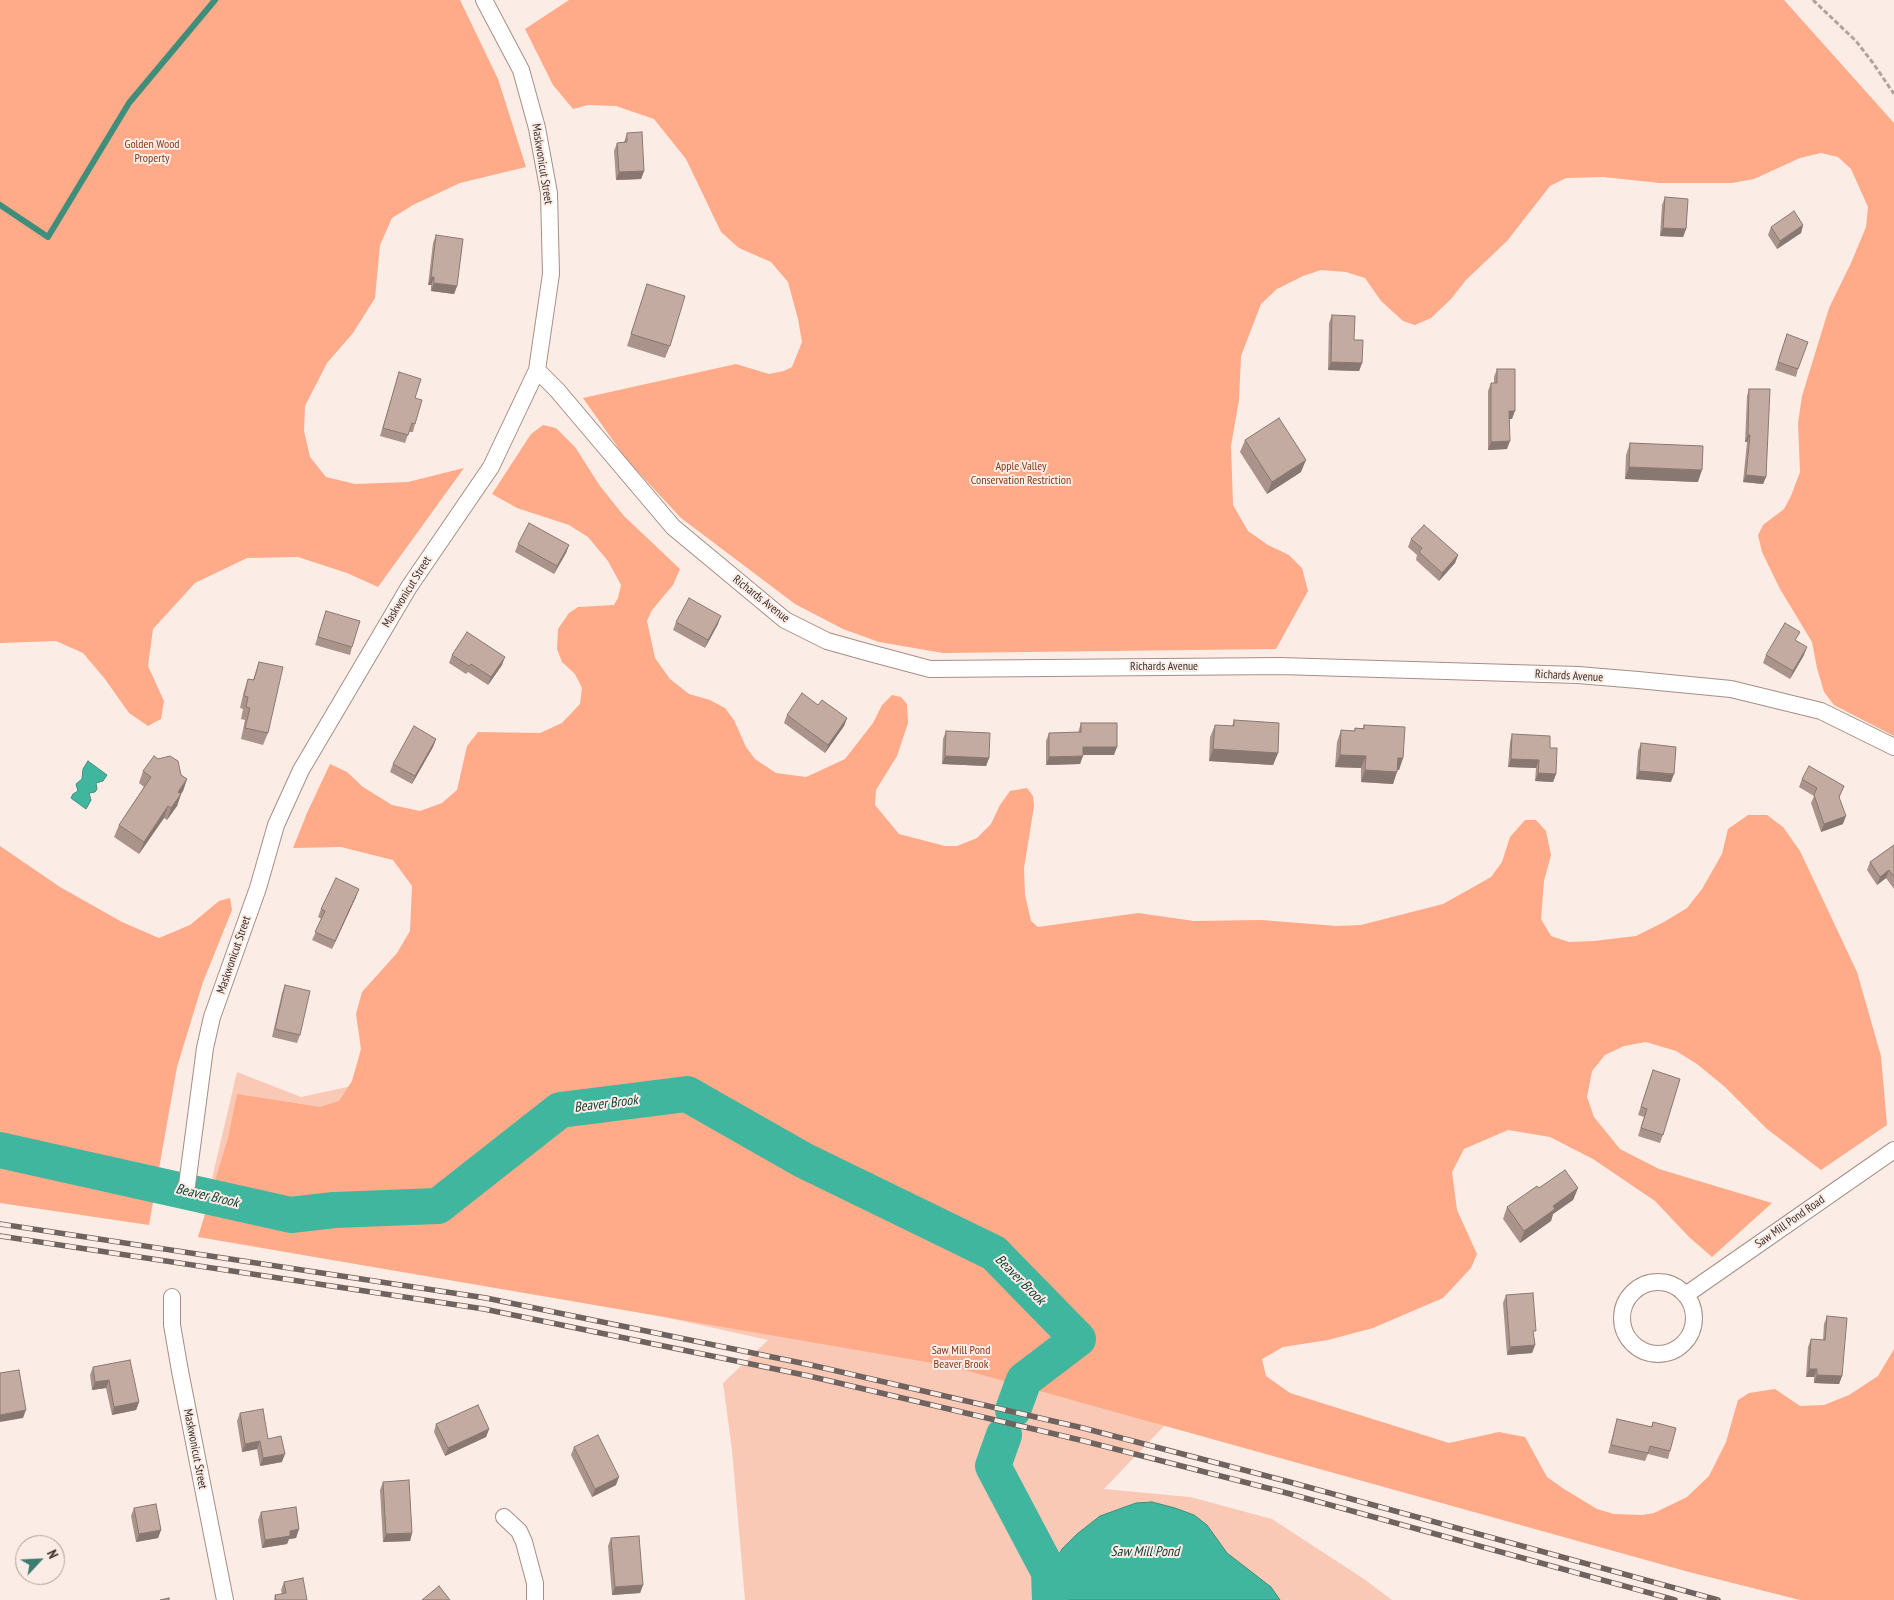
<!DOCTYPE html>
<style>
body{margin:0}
#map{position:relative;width:1894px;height:1600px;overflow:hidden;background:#fcece6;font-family:"PT Sans Narrow",sans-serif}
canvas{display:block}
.north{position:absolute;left:15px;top:1535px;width:50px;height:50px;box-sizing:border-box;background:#fcece6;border:1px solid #aea09b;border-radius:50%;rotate:65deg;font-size:14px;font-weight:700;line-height:20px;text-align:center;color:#392f2b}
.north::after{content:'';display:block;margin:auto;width:18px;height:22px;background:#3a7c6d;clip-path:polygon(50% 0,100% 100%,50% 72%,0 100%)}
</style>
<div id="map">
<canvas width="1894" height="1600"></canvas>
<div class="north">N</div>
</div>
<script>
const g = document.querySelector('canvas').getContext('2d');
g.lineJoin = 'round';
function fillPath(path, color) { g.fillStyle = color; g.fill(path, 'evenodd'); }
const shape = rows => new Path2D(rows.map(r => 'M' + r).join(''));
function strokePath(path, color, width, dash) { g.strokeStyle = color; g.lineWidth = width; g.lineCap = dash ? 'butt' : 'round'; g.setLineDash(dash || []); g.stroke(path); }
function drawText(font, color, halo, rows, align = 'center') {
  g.font = font + ' "PT Sans Narrow",sans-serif'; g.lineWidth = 4; g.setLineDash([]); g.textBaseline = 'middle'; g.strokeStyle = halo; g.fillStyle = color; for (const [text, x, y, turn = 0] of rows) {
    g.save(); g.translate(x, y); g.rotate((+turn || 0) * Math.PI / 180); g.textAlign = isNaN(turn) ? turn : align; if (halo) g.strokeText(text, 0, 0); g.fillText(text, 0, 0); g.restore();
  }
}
const green = shape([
 [699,1011,1166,1424,1104,1489,1190,1497,1272,1519,1364,1579,1392,1600,745,1600,732,1450,723,1383,768,1340,294,1235,210,1187,237,1072,301,1097]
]);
const forest = shape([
 [0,0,460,0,498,79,526,167,460,183,413,205,392,218,380,245,375,298,353,333,327,363,305,406,304,431,310,457,326,477,355,484,408,482,464,468,378,587,347,573,298,557,247,558,195,583,153,629,148,666,164,701,161,719,148,726,129,713,105,679,83,653,56,641,0,643],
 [569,0,1784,0,1894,123,1894,736,1834,705,1824,692,1817,668,1812,642,1780,589,1762,552,1758,535,1763,525,1784,509,1791,496,1800,472,1798,423,1802,396,1829,308,1851,263,1866,227,1868,207,1851,169,1838,157,1821,153,1800,158,1754,179,1732,183,1660,183,1603,177,1566,178,1550,186,1507,241,1466,280,1451,299,1431,318,1415,325,1403,321,1381,301,1365,278,1346,272,1321,270,1303,276,1277,289,1261,304,1241,356,1239,400,1231,446,1233,505,1248,531,1268,545,1289,555,1302,568,1308,591,1276,649,943,653,879,642,843,629,795,604,681,518,626,459,583,398,736,364,769,374,784,371,792,367,802,342,798,319,788,282,771,262,739,248,721,232,686,159,654,119,616,106,588,105,573,109,553,85,525,29],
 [543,425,556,428,575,447,600,486,624,516,680,569,673,585,652,610,647,621,655,658,670,679,689,694,710,700,725,708,734,720,746,747,755,759,776,773,806,777,817,772,845,759,873,723,882,705,892,695,901,697,907,704,908,723,897,756,876,790,875,805,899,834,945,846,957,846,977,838,991,824,1000,805,1010,791,1027,788,1033,796,1034,806,1024,868,1025,895,1031,921,1038,927,1138,913,1194,921,1261,920,1337,926,1361,925,1443,904,1477,885,1491,877,1502,862,1510,837,1525,820,1536,820,1546,831,1551,855,1544,881,1541,919,1551,936,1569,942,1594,941,1636,936,1664,922,1687,908,1702,889,1722,854,1728,829,1748,815,1767,815,1783,827,1800,851,1857,972,1881,1056,1887,1125,1821,1170,1767,1129,1725,1087,1697,1064,1676,1051,1646,1042,1624,1046,1605,1055,1592,1071,1587,1097,1594,1117,1620,1149,1659,1169,1772,1203,1712,1257,1689,1237,1655,1201,1593,1159,1550,1137,1508,1130,1464,1149,1452,1172,1457,1210,1477,1254,1471,1268,1443,1298,1373,1328,1328,1340,1283,1347,1262,1359,1266,1376,1290,1393,1449,1443,1499,1432,1525,1437,1547,1477,1564,1489,1597,1509,1614,1514,1642,1515,1654,1513,1687,1497,1709,1476,1726,1442,1738,1400,1749,1393,1775,1389,1800,1406,1824,1405,1849,1395,1878,1376,1894,1349,1894,1600,1800,1600,1689,1572,950,1366,198,1237,228,1138,237,1094,320,1107,339,1101,352,1081,361,1049,356,1014,362,992,397,953,410,931,412,886,393,860,341,847,293,848,307,813,330,764,347,772,363,787,392,805,420,811,442,803,457,790,467,746,478,732,540,733,562,723,580,704,582,688,575,674,562,662,557,649,558,629,569,613,578,607,614,605,618,598,621,585,608,561,588,537,569,525,517,508,492,494,531,434],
 [0,846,60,887,122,922,159,938,190,925,219,901,230,898,232,910,203,982,177,1067,149,1225,0,1203]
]);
const water = shape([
 [88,761,107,775,103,781,96,783,97,789,95,792,89,793,91,800,86,809,71,798,73,794,78,791,76,784,82,779,83,769,88,761],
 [1152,1502,1175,1508,1194,1515,1207,1525,1227,1553,1271,1587,1280,1600,1036,1600,1042,1584,1062,1549,1077,1534,1100,1516,1136,1503,1152,1502]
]);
const stream = shape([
 [0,205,48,237,129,103,215,0]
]);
const river = shape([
 [0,1150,291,1215,334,1210,438,1206,560,1110,687,1094,803,1160,994,1253,1078,1339,1024,1380,1013,1410],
 [1004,1435,993,1466,1049,1572,1050,1600]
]);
const path = shape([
 [1813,0,1856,41,1873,63,1894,94]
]);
const street = shape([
 [537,370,557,390,673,527,785,620,827,641,870,653,930,669,1280,666,1578,675,1638,680,1731,689,1821,711,1894,747],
 [187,1185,205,1048,212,1017,258,888,276,825,301,770,409,587,491,467,537,370,551,274,549,193,537,128,521,70,484,0],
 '1622 1318a36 36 0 1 1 72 0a36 36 0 1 1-72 0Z',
 [1687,1294,1894,1150],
 [172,1297,172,1325,180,1371,225,1600],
 [504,1517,519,1531,524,1542,535,1583,535,1600]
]);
const rail = shape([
 [0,1224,486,1298,811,1365,1083,1428,1286,1481,1718,1600],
 [0,1236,484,1309,809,1376,1080,1440,1283,1492,1675,1600]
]);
const wall = shape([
 [627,133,644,171,641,179,616,180,614,151,617,143,624,142],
 [1665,197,1686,229,1683,237,1660,236,1662,205],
 [1803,225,1801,233,1777,249,1768,235,1771,227],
 [436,235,457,286,454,294,431,291,431,285,428,285,433,243],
 [647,284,670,346,665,358,627,346],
 [1332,315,1354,340,1362,363,1359,371,1328,370,1329,323],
 [1787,334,1798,369,1796,377,1775,370],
 [1497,369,1512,419,1509,419,1507,449,1488,450,1488,391,1491,383,1494,383,1494,377],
 [399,372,415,398,415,424,413,432,409,432,405,443,380,436],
 [1749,389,1766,477,1763,484,1743,482,1747,442,1745,442,1747,396],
 [1245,440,1301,472,1267,494,1240,452],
 [1630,443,1698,482,1625,479,1626,455],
 [1411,539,1458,555,1455,563,1439,581,1416,560,1417,555,1408,547],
 [518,544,569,545,566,553,554,574,515,552],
 [326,611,352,647,350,655,315,645],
 [676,622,718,624,705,648,673,630],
 [1796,641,1804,655,1790,679,1763,663,1766,655],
 [452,655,502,665,488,685,468,672,466,674,449,663],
 [259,662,268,733,263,745,241,739,245,720,241,719,243,709,240,708,244,691,248,679,253,680],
 [818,705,847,718,844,726,825,753,784,723,787,715],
 [1234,720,1278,753,1273,765,1209,761,1210,737,1215,725,1232,726],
 [1081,723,1114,755,1083,755,1080,764,1046,765,1046,741,1049,733,1078,733],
 [1364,725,1403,758,1399,770,1397,770,1393,784,1361,782,1361,768,1335,767,1337,742,1341,730,1354,731,1355,728,1363,728],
 [946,731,989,758,986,766,942,764,943,739],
 [1512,734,1550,748,1556,774,1553,782,1535,781,1536,768,1508,767,1510,742],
 [436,739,433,747,412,784,390,772,393,764],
 [1641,743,1671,782,1636,779,1638,751],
 [143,771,181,775,187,779,183,791,181,794,177,806,167,820,164,818,139,854,114,837,119,825,144,787,139,783],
 [1802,779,1844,786,1839,798,1843,824,1821,832,1811,803,1814,796,1799,787],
 [1894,845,1894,889,1886,878,1877,885,1867,870,1870,862],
 [356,897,332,949,312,940,322,919,318,917,321,909],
 [285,985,300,1035,297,1043,272,1037,282,993],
 [1653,1070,1663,1135,1660,1143,1638,1136,1644,1117,1638,1115],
 [1539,1188,1578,1188,1573,1200,1553,1214,1551,1221,1520,1243,1503,1219,1507,1207],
 [1506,1295,1534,1338,1535,1345,1532,1353,1507,1355,1503,1303],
 [1827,1316,1842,1376,1839,1384,1814,1383,1814,1377,1806,1377,1808,1347,1811,1339,1823,1340,1824,1324],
 [93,1367,139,1402,136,1410,112,1415,106,1388,92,1390,90,1375],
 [240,1413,268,1439,282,1462,260,1466,257,1449,242,1452,237,1421],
 [1617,1419,1651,1427,1653,1422,1670,1451,1668,1459,1648,1454,1645,1461,1608,1453,1615,1427],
 [436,1424,489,1429,486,1437,445,1456,434,1432],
 [574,1447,616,1485,592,1497,571,1455],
 [383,1482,412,1533,410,1541,383,1542,380,1490],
 [134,1508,161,1530,158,1538,136,1542,131,1516],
 [261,1512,299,1529,296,1538,289,1539,287,1544,262,1548,258,1520],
 [611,1538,643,1585,640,1593,612,1595,608,1546],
 [284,1582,307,1600,274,1600,275,1595,282,1594,281,1590]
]);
const shadedWall = shape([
 [644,171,641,179,616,180,619,172],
 [1803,225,1801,233,1777,249,1780,241],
 [1663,228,1686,229,1683,237,1660,236],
 [431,277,434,277,431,285,428,285],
 [434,283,457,286,454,294,431,291],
 [1331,362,1362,363,1359,371,1328,370],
 [1509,411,1515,411,1512,419,1506,419],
 [1748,435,1750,435,1747,442,1745,442],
 [1510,441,1507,449,1488,450,1491,442],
 [1306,460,1301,472,1267,494,1272,482],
 [1629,467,1702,470,1698,482,1625,479],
 [1746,475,1766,477,1763,484,1743,482],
 [569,545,566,553,554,574,557,566],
 [1458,555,1455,563,1439,581,1442,573],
 [721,616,718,624,705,648,708,640],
 [1807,647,1804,655,1790,679,1793,671],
 [505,657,502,665,488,685,491,677],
 [847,718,844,726,825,753,828,745],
 [436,739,433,747,412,784,415,776],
 [1083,747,1117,747,1114,755,1080,755],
 [1213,749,1278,753,1273,765,1209,761],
 [1340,755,1366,756,1361,768,1335,767],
 [945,756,989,758,986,766,942,764],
 [1083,756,1080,764,1046,765,1049,757],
 [1398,758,1403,758,1399,770,1394,770],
 [1511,759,1539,760,1536,768,1508,767],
 [1365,770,1397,772,1393,784,1361,782],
 [1639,771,1674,774,1671,782,1636,779],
 [1538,773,1556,774,1553,782,1535,781],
 [187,779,183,791,174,804,178,792],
 [181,794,177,806,167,820,171,808],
 [168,806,164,818,139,854,144,842],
 [1846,816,1843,824,1821,832,1824,824],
 [1889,870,1886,878,1877,885,1880,877],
 [359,889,356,897,332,949,335,941],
 [1578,1188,1573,1200,1553,1214,1551,1221,1520,1243,1524,1231,1553,1206],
 [1535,1345,1532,1353,1507,1355,1510,1347],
 [1809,1369,1817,1369,1814,1377,1806,1377],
 [1817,1375,1842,1376,1839,1384,1814,1383],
 [109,1380,106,1388,92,1390,95,1382],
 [139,1402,136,1410,112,1415,114,1407],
 [26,1410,23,1418,0,1422,0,1415],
 [489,1429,486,1437,445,1456,448,1448],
 [260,1441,257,1449,242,1452,245,1444],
 [285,1454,282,1462,260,1466,263,1458],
 [619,1477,616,1485,592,1497,595,1489],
 [299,1529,296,1538,289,1539,287,1544,262,1548,265,1540,290,1531],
 [161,1530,158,1538,136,1542,139,1534],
 [412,1533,410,1541,383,1542,386,1534],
 [643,1585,640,1593,612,1595,615,1587]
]);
const building = shape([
 [642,132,644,171,619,172,617,143,627,142,627,133,642,132],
 [1665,197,1688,199,1686,229,1663,228,1665,197],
 [1794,211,1803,225,1780,241,1771,227,1794,211],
 [436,235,463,239,457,286,434,283,434,277,431,277,436,235],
 [647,284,685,296,670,346,631,334,647,284],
 [1332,315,1355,316,1354,340,1363,340,1362,363,1331,362,1332,315],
 [1787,334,1808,342,1798,369,1778,362,1787,334],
 [1497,369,1515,369,1515,411,1509,411,1510,441,1491,442,1491,383,1497,383,1497,369],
 [399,372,421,379,415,398,422,400,415,424,412,423,408,435,383,428,399,372],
 [1749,389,1770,389,1766,477,1746,475,1750,435,1748,435,1749,389],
 [1279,418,1306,460,1272,482,1245,440,1279,418],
 [1630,443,1703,446,1702,470,1629,467,1630,443],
 [529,523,569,545,557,566,518,544,529,523],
 [1424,525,1458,555,1442,573,1419,552,1422,548,1411,539,1424,525],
 [689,598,721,616,708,640,676,622,689,598],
 [326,611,360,621,352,647,318,637,326,611],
 [1785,623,1800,632,1795,640,1807,647,1793,671,1766,655,1785,623],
 [467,632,505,657,491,677,471,664,469,666,452,655,467,632],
 [259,662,283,667,268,733,245,728,250,708,246,707,248,697,244,696,248,679,254,680,259,662],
 [802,693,818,705,822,700,847,718,828,745,787,715,802,693],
 [1234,720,1279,723,1278,753,1213,749,1215,725,1234,726,1234,720],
 [1081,723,1117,723,1117,747,1083,747,1083,756,1049,757,1049,733,1081,732,1081,723],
 [1364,725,1405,727,1403,758,1398,758,1397,772,1365,770,1366,756,1340,755,1341,730,1355,731,1355,728,1364,729,1364,725],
 [414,726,436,739,415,776,393,764,414,726],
 [946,731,990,733,989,758,945,756,946,731],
 [1512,734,1550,736,1550,748,1557,748,1556,774,1538,773,1539,760,1511,759,1512,734],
 [1641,743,1676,747,1674,774,1639,771,1641,743],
 [154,756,158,759,170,756,178,761,181,775,187,779,178,792,181,794,171,808,168,806,144,842,119,825,151,777,143,771,154,756],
 [1809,766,1844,786,1839,797,1846,816,1824,824,1814,795,1817,788,1802,779,1809,766],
 [1894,845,1894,877,1889,870,1880,877,1870,862,1894,845],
 [336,878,359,889,335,941,315,932,325,911,321,909,336,878],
 [285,985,310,991,300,1035,275,1029,285,985],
 [1653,1070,1680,1079,1663,1135,1641,1128,1647,1109,1641,1107,1653,1070],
 [1565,1170,1578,1188,1553,1206,1555,1209,1524,1231,1507,1207,1537,1186,1539,1188,1565,1170],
 [1533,1293,1536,1331,1533,1331,1535,1345,1510,1347,1506,1295,1533,1293],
 [1827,1316,1847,1318,1842,1376,1817,1375,1817,1369,1809,1369,1811,1339,1825,1340,1827,1316],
 [130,1360,139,1402,114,1407,109,1380,95,1382,93,1367,130,1360],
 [19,1370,26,1410,0,1415,0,1373,19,1370],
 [478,1405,489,1429,448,1448,436,1424,478,1405],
 [263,1409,268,1439,281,1436,285,1454,263,1458,260,1441,245,1444,240,1413,263,1409],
 [1617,1419,1652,1427,1653,1422,1676,1428,1670,1451,1650,1446,1648,1453,1611,1445,1617,1419],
 [598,1435,619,1477,595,1489,574,1447,598,1435],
 [409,1480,412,1533,386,1534,383,1482,409,1480],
 [156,1504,161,1530,139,1534,134,1508,156,1504],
 [296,1507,299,1529,290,1531,290,1536,265,1540,261,1512,296,1507],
 [639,1536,643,1585,615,1587,611,1538,639,1536],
 [303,1578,307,1600,276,1600,275,1595,286,1593,284,1582,303,1578],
 [439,1586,450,1600,422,1600,439,1586],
 [169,1598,169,1600,160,1600,169,1598]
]);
const parkNames = [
 ["Golden Wood",152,145],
 ["Property",152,159],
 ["Apple Valley",1021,467],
 ["Conservation Restriction",1021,481],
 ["Saw Mill Pond",961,1351],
 ["Beaver Brook",961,1365]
];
const streetNames = [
 ["Maskwonicut Street",542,164,81],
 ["Maskwonicut Street",407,592,-58],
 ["Richards Avenue",761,599,38],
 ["Richards Avenue",1164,667],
 ["Richards Avenue",1569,676,3],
 ["Maskwonicut Street",234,955,-71],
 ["Saw Mill Pond Road",1790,1222,-35],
 ["Maskwonicut Street",195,1449,79]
];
const waterNames = [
 ["Beaver Brook",606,1104,-7],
 ["Beaver Brook",207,1196,13],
 ["Beaver Brook",1020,1280,45],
 ["Saw Mill Pond",1145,1552]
];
fillPath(green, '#f9c9b6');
fillPath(forest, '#fa8');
fillPath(water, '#41b69e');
strokePath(water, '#3f8e7c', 1);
strokePath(stream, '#3f8e7c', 6);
strokePath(river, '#41b69e', 36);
strokePath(street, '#a68e85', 18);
strokePath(path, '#b1a39e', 3, [5, 2.5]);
strokePath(street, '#fff', 16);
strokePath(rail, '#6f635f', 5.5);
strokePath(rail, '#fcece6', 4, [11]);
fillPath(wall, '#a9938a');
fillPath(shadedWall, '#897871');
fillPath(building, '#c4aba1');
strokePath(building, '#897871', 1);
drawText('12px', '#843918', '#fcece6', parkNames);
drawText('12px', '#392f2b', '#fcece6', streetNames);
drawText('italic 14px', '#0a3f35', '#fcece6', waterNames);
</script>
